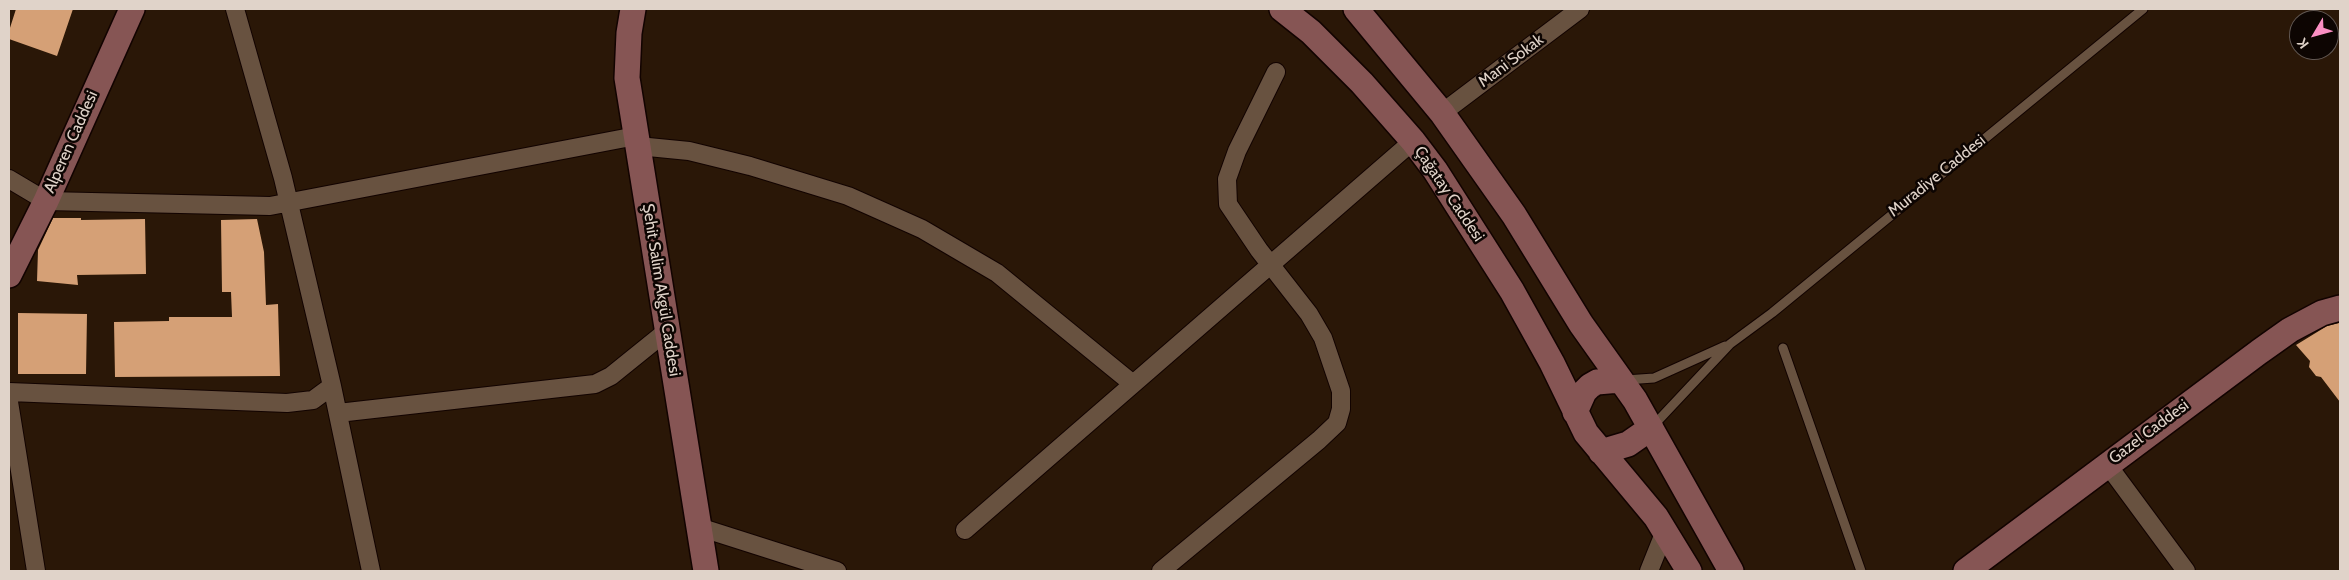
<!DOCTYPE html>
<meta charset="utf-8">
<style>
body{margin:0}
#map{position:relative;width:2349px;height:580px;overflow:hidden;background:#2a1707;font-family:Cabin,sans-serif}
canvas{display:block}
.frame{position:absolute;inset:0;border:10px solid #e0d3c9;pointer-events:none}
.north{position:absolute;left:2289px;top:10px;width:50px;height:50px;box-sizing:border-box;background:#0d0502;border:1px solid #615752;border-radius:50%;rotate:233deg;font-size:14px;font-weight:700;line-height:20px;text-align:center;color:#e0d3c9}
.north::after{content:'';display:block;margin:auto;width:18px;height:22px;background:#fb8fc3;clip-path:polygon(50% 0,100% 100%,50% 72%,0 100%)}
</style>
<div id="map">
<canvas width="2349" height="580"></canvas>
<div class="frame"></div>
<div class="north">K</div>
</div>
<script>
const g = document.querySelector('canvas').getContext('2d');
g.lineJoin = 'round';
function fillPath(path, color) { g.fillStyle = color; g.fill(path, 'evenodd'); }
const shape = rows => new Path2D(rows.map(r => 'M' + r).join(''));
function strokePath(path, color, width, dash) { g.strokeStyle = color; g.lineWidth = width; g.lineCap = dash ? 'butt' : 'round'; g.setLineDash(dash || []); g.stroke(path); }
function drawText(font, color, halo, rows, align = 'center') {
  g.font = font + ' Cabin,sans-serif'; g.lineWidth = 5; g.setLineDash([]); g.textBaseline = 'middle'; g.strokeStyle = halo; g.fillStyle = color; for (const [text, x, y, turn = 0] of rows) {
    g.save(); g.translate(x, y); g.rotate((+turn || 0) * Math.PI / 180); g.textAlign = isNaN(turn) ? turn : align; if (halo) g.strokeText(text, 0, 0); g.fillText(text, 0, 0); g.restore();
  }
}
const building = shape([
 [16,9,73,9,57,56,9,39,9,31],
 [53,218,81,218,81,220,145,219,146,274,77,275,78,285,37,281,38,250],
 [257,219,264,252,266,305,278,304,280,376,115,377,114,322,169,321,169,317,232,317,231,292,222,292,221,220],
 [18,313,87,314,86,374,18,374],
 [2339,323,2340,325,2340,402,2321,377,2316,376,2309,367,2310,361,2296,345,2327,326]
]);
const lane = shape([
 [1783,348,1861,571],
 [1625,380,1654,378,1725,346],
 [1653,426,1730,344,1772,313,2143,9]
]);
const street = shape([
 [235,9,283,178,332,386,371,571],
 [1442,113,1580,9],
 [638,146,689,151,750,166,848,196,922,229,997,273,1133,384],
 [9,179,46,201,270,206,636,136],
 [9,392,287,403,313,400,332,386],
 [9,402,36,571],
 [338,413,595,384,611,376,668,330],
 [2107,464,2186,571],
 [699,527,837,571],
 [965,530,1413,141],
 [1161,571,1319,440,1337,423,1341,409,1341,391,1323,338,1309,314,1259,250,1228,204,1227,179,1237,151,1276,72],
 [1649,571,1665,531]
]);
const secondary = shape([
 [633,9,629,33,627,78,706,571],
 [1282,9,1311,32,1362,83,1413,141,1435,170,1512,291,1552,363,1586,433,1656,517,1689,571],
 [1356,9,1442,113,1514,215,1581,324,1635,400,1731,571],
 [9,275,46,201,132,9],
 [1575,412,1584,392,1590,386,1597,382,1620,380],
 [1601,452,1628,444,1651,428],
 [1966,571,2259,352,2290,330,2322,313,2340,308]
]);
const streetNames = [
 ["Mani Sokak",1511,61,-37],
 ["Alperen Caddesi",71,142,-66],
 ["Muradiye Caddesi",1937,176,-39],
 ["Çağatay Caddesi",1449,194,56],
 ["Şehit Salim Akgül Caddesi",661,290,81],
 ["Gazel Caddesi",2149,432,-37]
];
fillPath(building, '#d5a076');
strokePath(lane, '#120300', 11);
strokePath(street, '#120300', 20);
strokePath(secondary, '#120300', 28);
strokePath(lane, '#685240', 9);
strokePath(street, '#685240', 18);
strokePath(secondary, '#865554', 25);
drawText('16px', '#e0d3c9', '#0d0502', streetNames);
</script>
